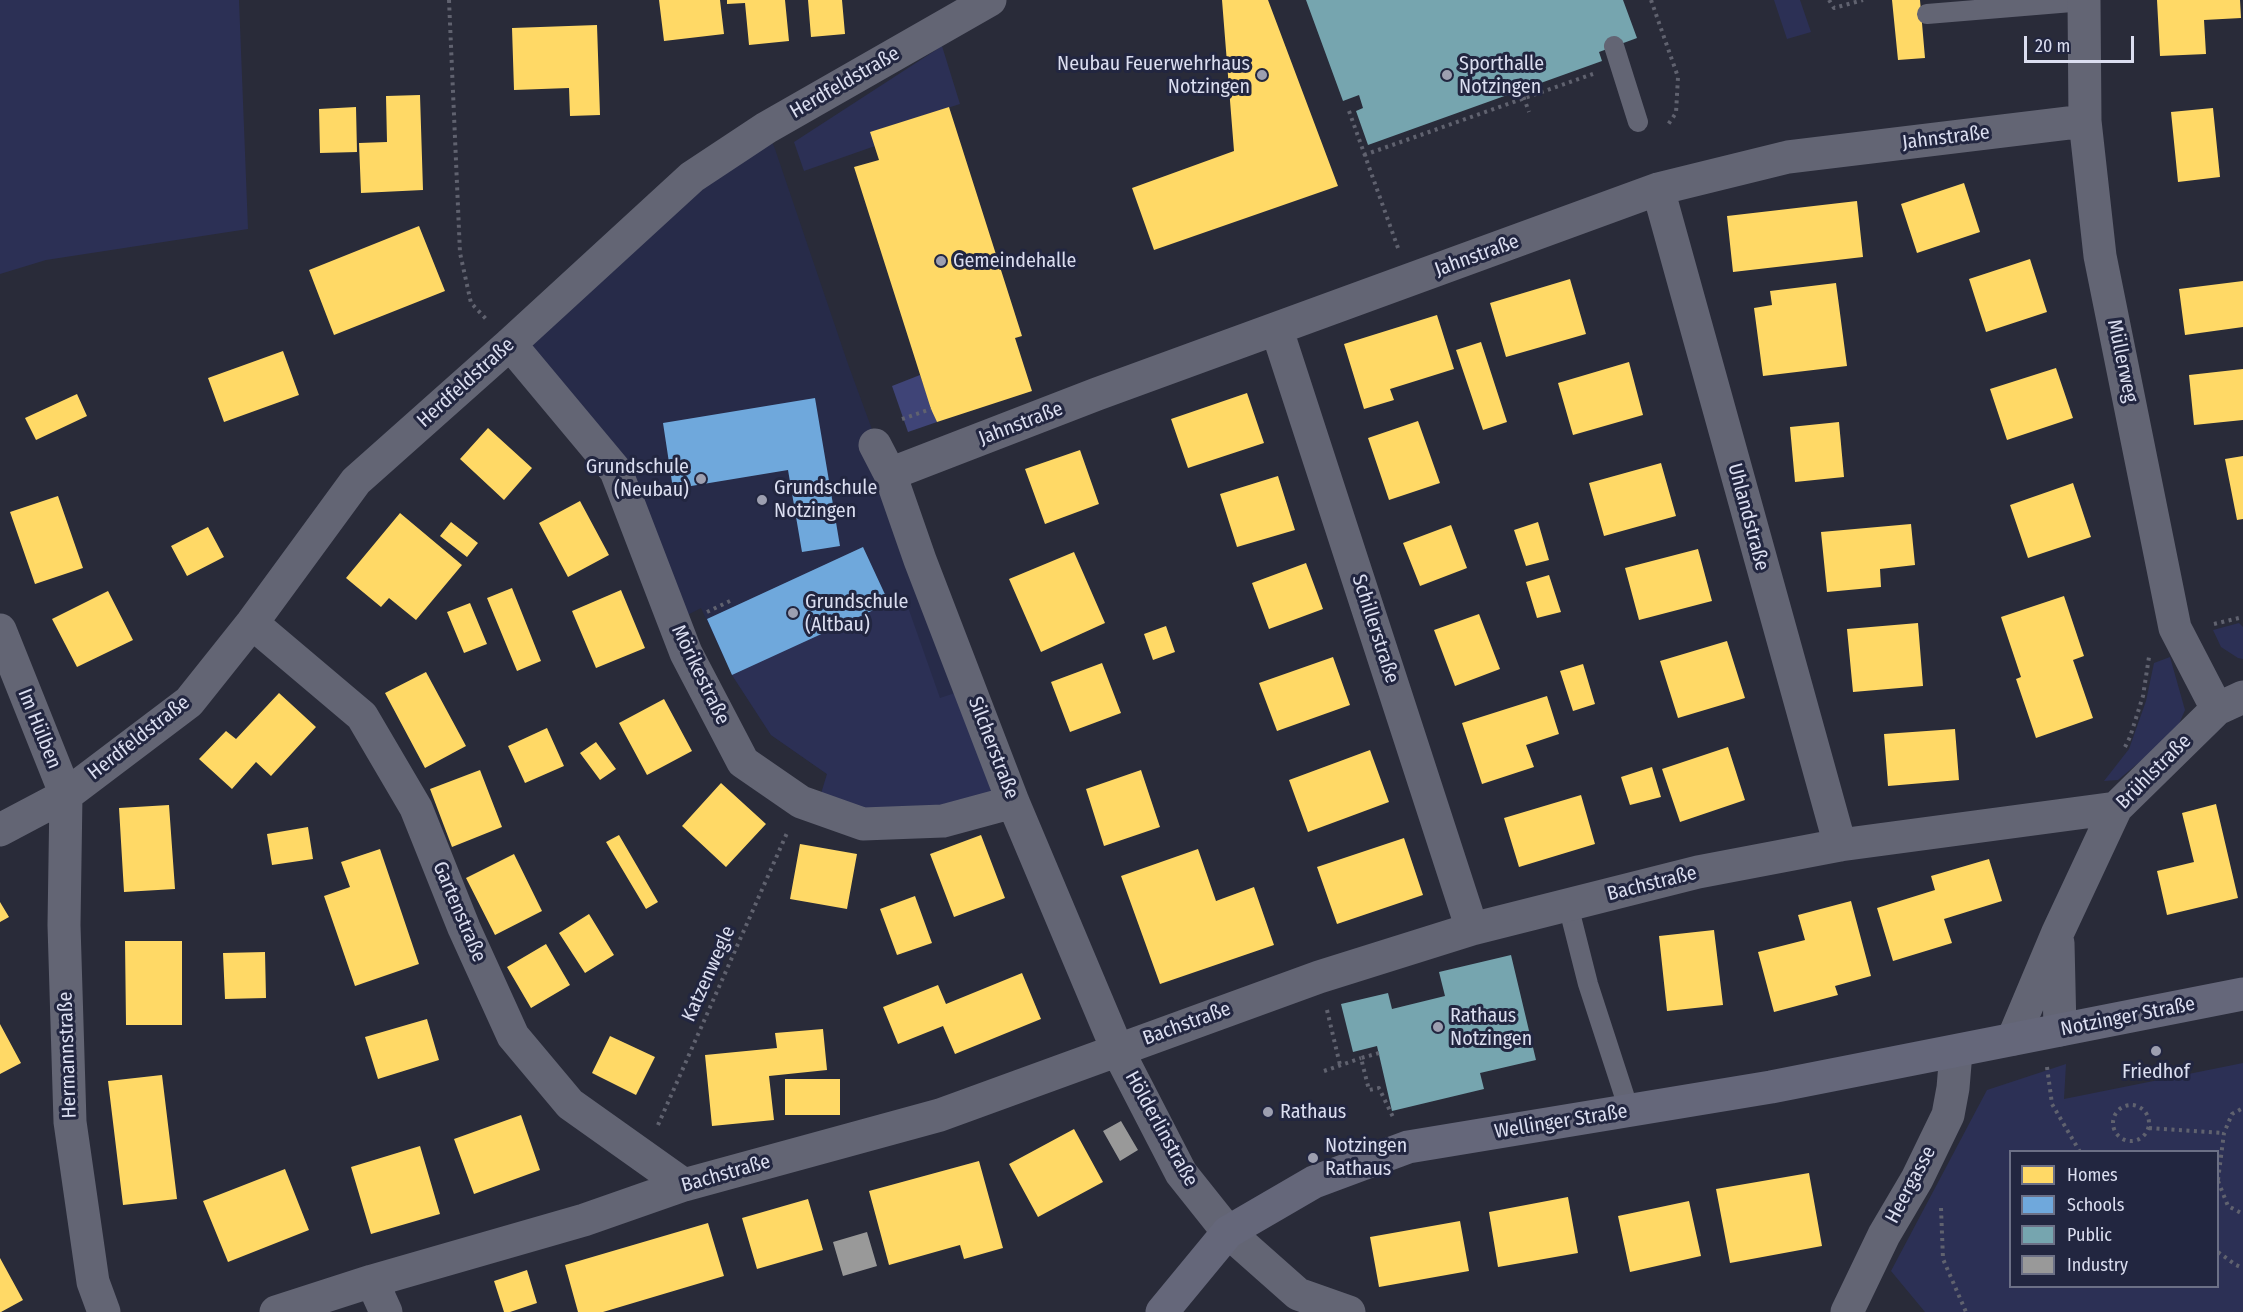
<!DOCTYPE html>
<meta charset="utf-8">
<style>
body{margin:0}
#map{position:relative;width:2243px;height:1312px;overflow:hidden;background:#292b39;font-family:"Fira Sans Condensed",sans-serif}
canvas{display:block}
.legend{position:absolute;left:2009px;top:1150px;width:210px;height:138px;box-sizing:border-box;background:#222640;border:2px solid #6c7086;margin:0;padding:8px 10px;list-style:none;font-size:18px;color:#dbdef0}
.legend li{display:flex;align-items:center;gap:12px;height:30px}
.legend b{width:30px;border:2px solid #6c7086}
.scale{position:absolute;left:2024px;top:36px;width:110px;height:27px;box-sizing:border-box;border:3px solid #dbdef0;border-top:0;padding-left:8px;font-size:18px;line-height:21px;white-space:nowrap;color:#dbdef0;-webkit-text-stroke:4px #222640;paint-order:stroke}
</style>
<div id="map">
<canvas width="2243" height="1312"></canvas>
<ul class="legend">
<li><b style="height:16px;background:#ffd966"></b>Homes</li>
<li><b style="height:16px;background:#6fa8dc"></b>Schools</li>
<li><b style="height:16px;background:#76a5af"></b>Public</li>
<li><b style="height:16px;background:#999"></b>Industry</li>
</ul>
<div class="scale">20 m</div>
</div>
<script>
const g = document.querySelector('canvas').getContext('2d');
g.lineJoin = 'round';
function fillPath(path, color) { g.fillStyle = color; g.fill(path, 'evenodd'); }
const shape = rows => new Path2D(rows.map(r => 'M' + r).join(''));
function strokePath(path, color, width, dash) { g.strokeStyle = color; g.lineWidth = width; g.lineCap = dash ? 'butt' : 'round'; g.setLineDash(dash || []); g.stroke(path); }
function drawText(font, color, halo, rows, align = 'center') {
  g.font = font + ' "Fira Sans Condensed",sans-serif'; g.lineWidth = 6; g.setLineDash([]); g.textBaseline = 'middle'; g.strokeStyle = halo; g.fillStyle = color; for (const [text, x, y, turn = 0] of rows) {
    g.save(); g.translate(x, y); g.rotate((+turn || 0) * Math.PI / 180); g.textAlign = isNaN(turn) ? turn : align; if (halo) g.strokeText(text, 0, 0); g.fillText(text, 0, 0); g.restore();
  }
}
const built = shape([
 [766,128,775,149,848,364,920,560,1013,802,817,807,827,774,771,735,732,675,701,608,674,622,616,471,510,344]
]);
const green = shape([
 [0,0,239,0,248,229,46,260,0,274],
 [1774,0,1800,0,1811,32,1787,39],
 [942,46,960,104,871,132,875,146,804,171,794,142],
 [903,593,940,698,970,688,1013,802,943,821,817,807,827,774,771,735,732,675],
 [2239,623,2243,627,2243,659,2238,658,2221,647,2213,630],
 [2170,657,2185,710,2179,724,2154,750,2118,780,2104,781,2129,749,2146,701,2154,663],
 [2243,1063,2243,1312,1925,1312,1891,1271,1987,1090,2066,1064,2064,1099],
 [2010,1152,2218,1152,2218,1286,2010,1286]
]);
const water = shape([
 [920,375,937,422,908,432,892,386]
]);
const homes = shape([
 [659,0,720,0,724,34,664,41],
 [727,0,785,0,789,41,749,45,745,3,727,4],
 [808,0,842,0,845,34,811,37],
 [1222,0,1268,0,1338,186,1154,250,1132,188,1234,151],
 [1892,0,1920,0,1925,58,1898,60],
 [2157,0,2240,0,2241,18,2204,20,2206,54,2160,56],
 [597,25,600,115,570,116,569,88,514,90,512,28],
 [420,95,423,190,361,193,359,143,387,142,386,96],
 [356,107,357,152,320,153,319,109],
 [949,107,1022,336,1015,338,1032,391,937,422,931,409,854,167,879,160,870,132],
 [2213,108,2220,177,2178,182,2171,112],
 [1964,183,1980,232,1917,253,1901,204],
 [1857,201,1863,257,1733,272,1727,216],
 [419,226,445,291,334,335,309,270],
 [2030,259,2047,312,1986,332,1969,279],
 [1570,279,1586,334,1506,357,1490,303],
 [2243,281,2243,327,2185,335,2179,289],
 [1836,283,1847,366,1763,376,1754,308,1772,305,1770,291],
 [1437,315,1454,369,1390,389,1394,400,1364,409,1344,344],
 [1481,342,1507,422,1483,430,1456,350],
 [283,351,299,395,224,422,208,378],
 [1629,362,1643,415,1573,435,1558,383],
 [2056,368,2073,418,2007,440,1990,389],
 [2243,369,2243,420,2194,425,2189,375],
 [1247,393,1264,443,1188,468,1171,419],
 [77,394,87,416,36,440,25,418],
 [1418,421,1440,483,1389,500,1368,438],
 [1839,422,1844,477,1795,482,1790,427],
 [488,428,532,468,504,500,460,459],
 [1080,450,1099,504,1045,524,1025,469],
 [2243,456,2243,519,2237,520,2225,459],
 [1661,463,1676,516,1604,536,1589,483],
 [1278,476,1295,530,1237,547,1220,494],
 [2073,483,2091,537,2028,558,2010,505],
 [58,496,83,568,35,584,10,512],
 [580,501,609,555,568,577,539,523],
 [400,513,462,565,416,620,389,598,381,607,346,578],
 [451,522,478,543,467,557,440,536],
 [1538,522,1549,560,1526,566,1514,530],
 [1911,524,1915,565,1880,569,1881,587,1827,592,1821,532],
 [1451,525,1467,568,1420,586,1403,543],
 [208,527,224,557,187,576,171,546],
 [1698,549,1712,601,1639,620,1625,568],
 [1074,552,1105,623,1041,652,1009,579],
 [1306,563,1323,609,1269,629,1252,583],
 [1549,575,1561,612,1537,618,1526,582],
 [512,588,541,661,517,671,487,598],
 [621,590,645,648,596,668,572,611],
 [108,591,133,640,77,667,52,619],
 [2064,596,2084,656,2073,660,2093,718,2036,738,2016,679,2021,677,2001,617],
 [470,603,487,644,464,653,447,612],
 [1479,614,1500,669,1455,686,1434,630],
 [1918,623,1923,686,1853,692,1847,629],
 [1166,626,1175,652,1153,660,1144,634],
 [1727,641,1745,698,1678,718,1660,661],
 [1333,657,1350,705,1277,731,1259,683],
 [1102,663,1121,713,1070,732,1051,682],
 [1583,664,1595,704,1573,711,1560,671],
 [426,672,466,746,425,768,385,693],
 [279,693,316,727,271,776,256,762,232,789,199,759,226,731,236,739],
 [1547,696,1559,734,1526,745,1534,767,1482,784,1462,723],
 [664,699,692,751,647,775,619,723],
 [547,728,564,766,525,783,508,746],
 [1955,729,1959,780,1888,786,1884,734],
 [596,742,616,769,600,780,580,753],
 [1728,747,1745,800,1680,822,1662,769],
 [1370,750,1389,802,1308,832,1289,780],
 [1652,767,1661,797,1630,805,1621,777],
 [480,770,502,827,452,847,430,789],
 [1141,770,1160,827,1104,846,1086,789],
 [721,783,766,824,726,867,682,826],
 [1581,795,1595,844,1519,867,1504,818],
 [2216,804,2238,898,2167,915,2157,871,2194,862,2182,813],
 [169,805,175,889,124,892,119,808],
 [308,827,313,859,272,865,267,834],
 [619,835,658,902,646,909,606,842],
 [981,835,1005,898,954,917,930,854],
 [1404,838,1423,895,1337,924,1317,867],
 [800,844,857,854,847,909,790,899],
 [380,849,419,964,355,986,324,896,350,887,341,862],
 [1198,849,1216,901,1254,887,1274,945,1160,984,1121,876],
 [514,854,542,911,495,935,466,878],
 [1989,859,2002,901,1944,919,1952,943,1893,961,1877,908,1935,890,1931,876],
 [915,896,932,943,897,955,880,909],
 [1851,901,1871,976,1835,986,1838,995,1774,1012,1758,952,1805,940,1798,915],
 [0,902,9,917,0,922],
 [589,914,614,955,585,973,559,933],
 [1714,930,1723,1005,1667,1011,1659,936],
 [125,941,182,941,182,1025,126,1025],
 [546,944,570,985,531,1008,507,967],
 [265,952,266,998,225,999,223,953],
 [1022,973,1041,1019,955,1054,943,1026,898,1044,883,1007,938,985,946,1004],
 [427,1019,439,1060,378,1079,365,1037],
 [0,1024,21,1063,0,1074],
 [823,1029,827,1070,769,1076,774,1120,712,1126,705,1055,777,1048,775,1033],
 [610,1036,655,1057,636,1095,592,1073],
 [162,1075,177,1199,123,1205,108,1081],
 [785,1079,840,1079,840,1115,785,1115],
 [521,1115,540,1170,474,1194,454,1139],
 [1074,1129,1103,1182,1038,1217,1009,1164],
 [420,1146,440,1214,371,1234,351,1167],
 [979,1161,1003,1248,964,1259,960,1245,889,1265,869,1191],
 [285,1169,309,1230,228,1262,203,1201],
 [1809,1173,1822,1246,1730,1263,1716,1189],
 [1568,1197,1578,1253,1498,1267,1489,1212],
 [808,1199,823,1250,757,1269,742,1218],
 [1689,1201,1701,1256,1630,1272,1618,1216],
 [1460,1221,1469,1271,1379,1287,1370,1237],
 [708,1223,724,1276,603,1312,578,1312,565,1265],
 [0,1258,23,1300,1,1312,0,1312],
 [527,1270,537,1303,510,1312,504,1312,494,1281]
]);
const schools = shape([
 [815,398,840,546,802,552,788,470,673,489,663,423],
 [863,547,889,603,732,675,707,619]
]);
const public = shape([
 [1306,0,1623,0,1637,38,1599,52,1602,61,1368,145,1356,111,1363,108,1359,95,1343,101],
 [1511,955,1536,1060,1480,1073,1484,1089,1392,1111,1377,1046,1353,1052,1341,1004,1388,993,1392,1009,1445,996,1439,972]
]);
const industry = shape([
 [1121,1121,1138,1150,1120,1161,1103,1131],
 [867,1232,877,1266,843,1276,833,1242]
]);
const path = shape([
 [449,0,460,253,471,303,487,320],
 [1651,0,1678,77,1676,113,1667,126],
 [1829,0,1834,8,1863,0],
 [1521,90,1529,112],
 [1349,111,1398,248],
 [1364,155,1593,74],
 [902,419,931,409],
 [707,612,732,600],
 [2214,624,2243,617],
 [2125,747,2130,737,2143,696,2149,657],
 [1327,1010,1340,1065],
 [1379,1053,1361,1058,1369,1090,1379,1088,1393,1117],
 [2047,1067,2052,1104,2080,1152],
 [1324,1071,1361,1058],
 '2113 1123a18 18 0 1 1 36 0a18 18 0 1 1-36 0Z',
 [658,1125,787,833],
 [2149,1128,2224,1133],
 [2218,1180,2224,1133,2232,1114,2243,1108],
 [2218,1181,2228,1206,2243,1214],
 [1941,1208,1943,1259,1966,1312],
 [2218,1252,2236,1265,2243,1268]
]);
const lane = shape([
 [1927,14,2084,1],
 [1614,46,1638,122],
 [1568,905,1588,984,1629,1110]
]);
const street = shape([
 [2084,0,2085,121,2100,256,2175,628,2217,709],
 [1658,189,1840,845],
 [1277,330,1472,929],
 [510,344,616,471,686,653,743,762,801,802,863,824,943,821,1013,802],
 [875,445,890,474,920,560,1013,802,1117,1049,1181,1173,1228,1232,1298,1294,1349,1312],
 [890,474,1097,394,1658,189,1788,157,2085,121],
 [252,623,362,716,416,808,464,928,513,1036,570,1104,684,1185],
 [0,630,66,795,64,925,70,1122,93,1282,104,1312],
 [0,830,66,795,189,702,252,623,356,481,510,344,692,177,766,128,990,0],
 [2058,943,2060,1030],
 [2013,1039,2058,932,2116,808,2217,709,2243,697],
 [372,1281,386,1312],
 [276,1312,372,1281,584,1220,684,1185,940,1115,1319,977,1472,929,1698,872,1840,845,2116,808],
 [1847,1312,1884,1235,1917,1179,1948,1115,1953,1088,1956,1052]
]);
const secondary = shape([
 [1162,1312,1228,1232,1314,1182,1408,1147,1771,1087,2243,994]
]);
const markers = [
 [1262,75,6,"#9d9fb0"],
 [1447,75,6,"#9d9fb0"],
 [941,261,6,"#9d9fb0"],
 [701,479,6,"#9d9fb0"],
 [762,500,6,"#9d9fb0"],
 [793,613,6,"#9d9fb0"],
 [1438,1027,6,"#9d9fb0"],
 [2156,1051,6,"#9d9fb0"],
 [1268,1112,6,"#9d9fb0"],
 [1313,1158,6,"#9d9fb0"]
];
const poiNames = [
 ["Neubau Feuerwehrhaus",1250,64,"right"],
 ["Notzingen",1250,87,"right"],
 ["Sporthalle",1459,64],
 ["Notzingen",1459,87],
 ["Gemeindehalle",953,261],
 ["Grundschule",689,467,"right"],
 ["(Neubau)",689,490,"right"],
 ["Grundschule",774,488],
 ["Notzingen",774,511],
 ["Grundschule",805,602],
 ["(Altbau)",805,625],
 ["Rathaus",1450,1016],
 ["Notzingen",1450,1039],
 ["Friedhof",2156,1072,"center"],
 ["Rathaus",1280,1112],
 ["Notzingen",1325,1146],
 ["Rathaus",1325,1169]
];
const streetNames = [
 ["Herdfeldstraße",845,83,-30],
 ["Jahnstraße",1946,138,-7],
 ["Jahnstraße",1477,256,-20],
 ["Müllerweg",2122,361,78],
 ["Herdfeldstraße",466,383,-42],
 ["Jahnstraße",1021,424,-21],
 ["Uhlandstraße",1748,517,75],
 ["Schillerstraße",1375,629,72],
 ["Mörikestraße",700,675,64],
 ["Im Hülben",39,729,68],
 ["Herdfeldstraße",139,738,-38],
 ["Silcherstraße",993,748,69],
 ["Brühlstraße",2154,772,-45],
 ["Bachstraße",1652,884,-14],
 ["Gartenstraße",459,912,67],
 ["Katzenwegle",709,974,-66],
 ["Notzinger Straße",2128,1017,-11],
 ["Bachstraße",1187,1024,-20],
 ["Hermannstraße",68,1055,-92],
 ["Wellinger Straße",1561,1122,-9],
 ["Hölderlinstraße",1161,1129,61],
 ["Bachstraße",726,1174,-16],
 ["Heergasse",1911,1185,-62]
];
fillPath(built, '#272b49');
fillPath(green, '#2c3055');
fillPath(water, '#3f4477');
fillPath(homes, '#ffd966');
fillPath(schools, '#6fa8dc');
fillPath(public, '#76a5af');
fillPath(industry, '#999');
strokePath(path, '#60626f', 4, [3, 4.5]);
strokePath(lane, '#636574', 20);
strokePath(street, '#636574', 33);
strokePath(secondary, '#65677a', 33);
for (const [x, y, r, color] of markers) { const dot = new Path2D(); dot.arc(x, y, r, 0, 2 * Math.PI); g.fillStyle = color; g.fill(dot); strokePath(dot, '#222640', 2); }
drawText('20px', '#dbdef0', '#222640', poiNames, 'left');
drawText('20px', '#dbdef0', '#222640', streetNames);
</script>
